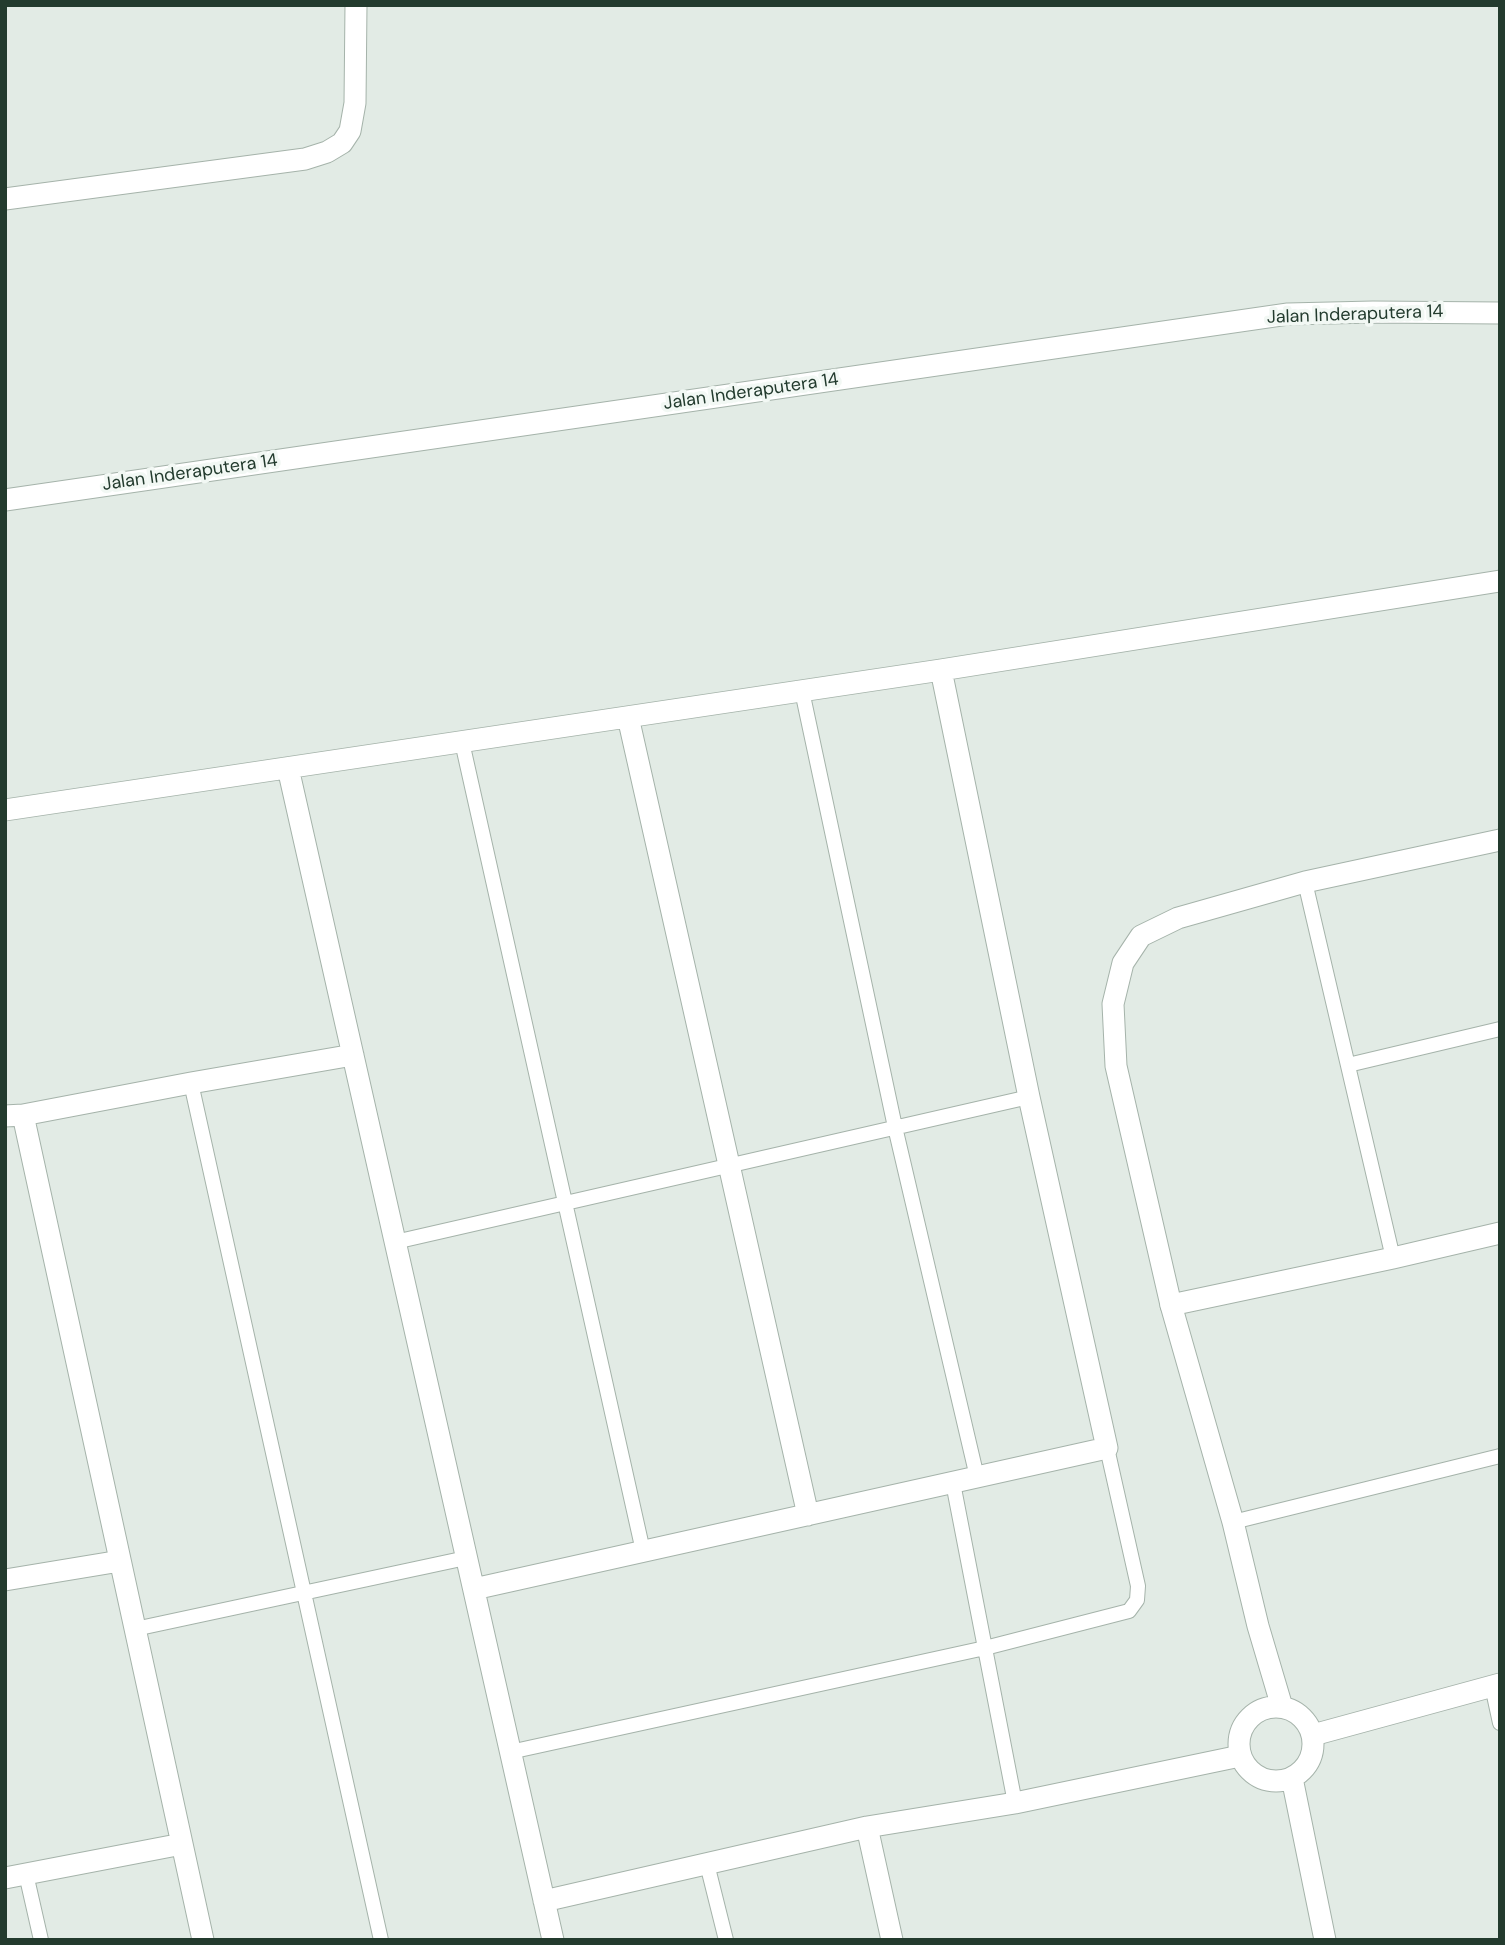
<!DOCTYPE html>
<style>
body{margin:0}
#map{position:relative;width:1505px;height:1945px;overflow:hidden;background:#e2ebe5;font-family:"DM Sans",sans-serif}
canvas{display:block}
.frame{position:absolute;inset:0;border:7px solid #233b2e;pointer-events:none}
</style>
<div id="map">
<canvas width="1505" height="1945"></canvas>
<div class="frame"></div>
</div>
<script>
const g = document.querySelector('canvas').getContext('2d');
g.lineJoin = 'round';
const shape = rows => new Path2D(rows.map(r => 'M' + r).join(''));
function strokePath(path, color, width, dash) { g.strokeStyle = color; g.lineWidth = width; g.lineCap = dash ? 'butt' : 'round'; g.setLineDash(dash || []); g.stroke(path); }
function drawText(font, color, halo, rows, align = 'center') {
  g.font = font + ' "DM Sans",sans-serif'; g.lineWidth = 7; g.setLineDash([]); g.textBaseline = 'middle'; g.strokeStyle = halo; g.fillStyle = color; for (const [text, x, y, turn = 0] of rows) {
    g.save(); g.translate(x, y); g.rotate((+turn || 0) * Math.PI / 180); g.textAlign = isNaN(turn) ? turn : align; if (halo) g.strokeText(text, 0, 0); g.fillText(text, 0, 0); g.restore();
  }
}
const service = shape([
 [802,691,895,1127,977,1477],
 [462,742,643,1551],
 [1305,882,1393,1258],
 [1348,1065,1500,1029],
 [191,1083,381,1940],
 [395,1242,1029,1097],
 [953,1483,1015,1803],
 [1233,1522,1500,1456],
 [135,1629,466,1558],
 [1492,1686,1500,1723],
 [510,1752,985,1648,1129,1611,1137,1600,1138,1586,1107,1448],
 [707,1864,726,1940],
 [26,1874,41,1940]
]);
const minor = shape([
 [5,199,305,159,327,152,342,143,350,131,355,103,356,5],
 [5,500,1288,314,1373,312,1500,313],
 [628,717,808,1515],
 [288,768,553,1940],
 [5,810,941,670,1500,581],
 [23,1115,203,1940],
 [5,1116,23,1115,191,1083,353,1055],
 [1171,1305,1393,1258,1500,1233],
 [5,1580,120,1561],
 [474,1589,1107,1448,1029,1097,941,670],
 [1313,1735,1500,1684],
 [867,1827,892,1940],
 [5,1878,182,1844],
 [544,1901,867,1827,1015,1803,1240,1756]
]);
const tertiary = shape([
 '1239 1744a37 37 0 1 1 74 0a37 37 0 1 1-74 0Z',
 [1282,1707,1258,1626,1233,1522,1171,1305,1116,1066,1113,1004,1123,963,1141,936,1178,918,1305,882,1500,840],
 [1292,1778,1325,1940]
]);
const streetNames = [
 ["Jalan Inderaputera 14",1355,315,-2],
 ["Jalan Inderaputera 14",751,392,-8],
 ["Jalan Inderaputera 14",190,473,-8]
];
strokePath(service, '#a5b3aa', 16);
strokePath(minor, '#a5b3aa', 23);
strokePath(tertiary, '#a5b3aa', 23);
strokePath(service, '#fff', 14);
strokePath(minor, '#fff', 21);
strokePath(tertiary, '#fff', 21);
drawText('18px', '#233b2e', '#f2f8f4', streetNames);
</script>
